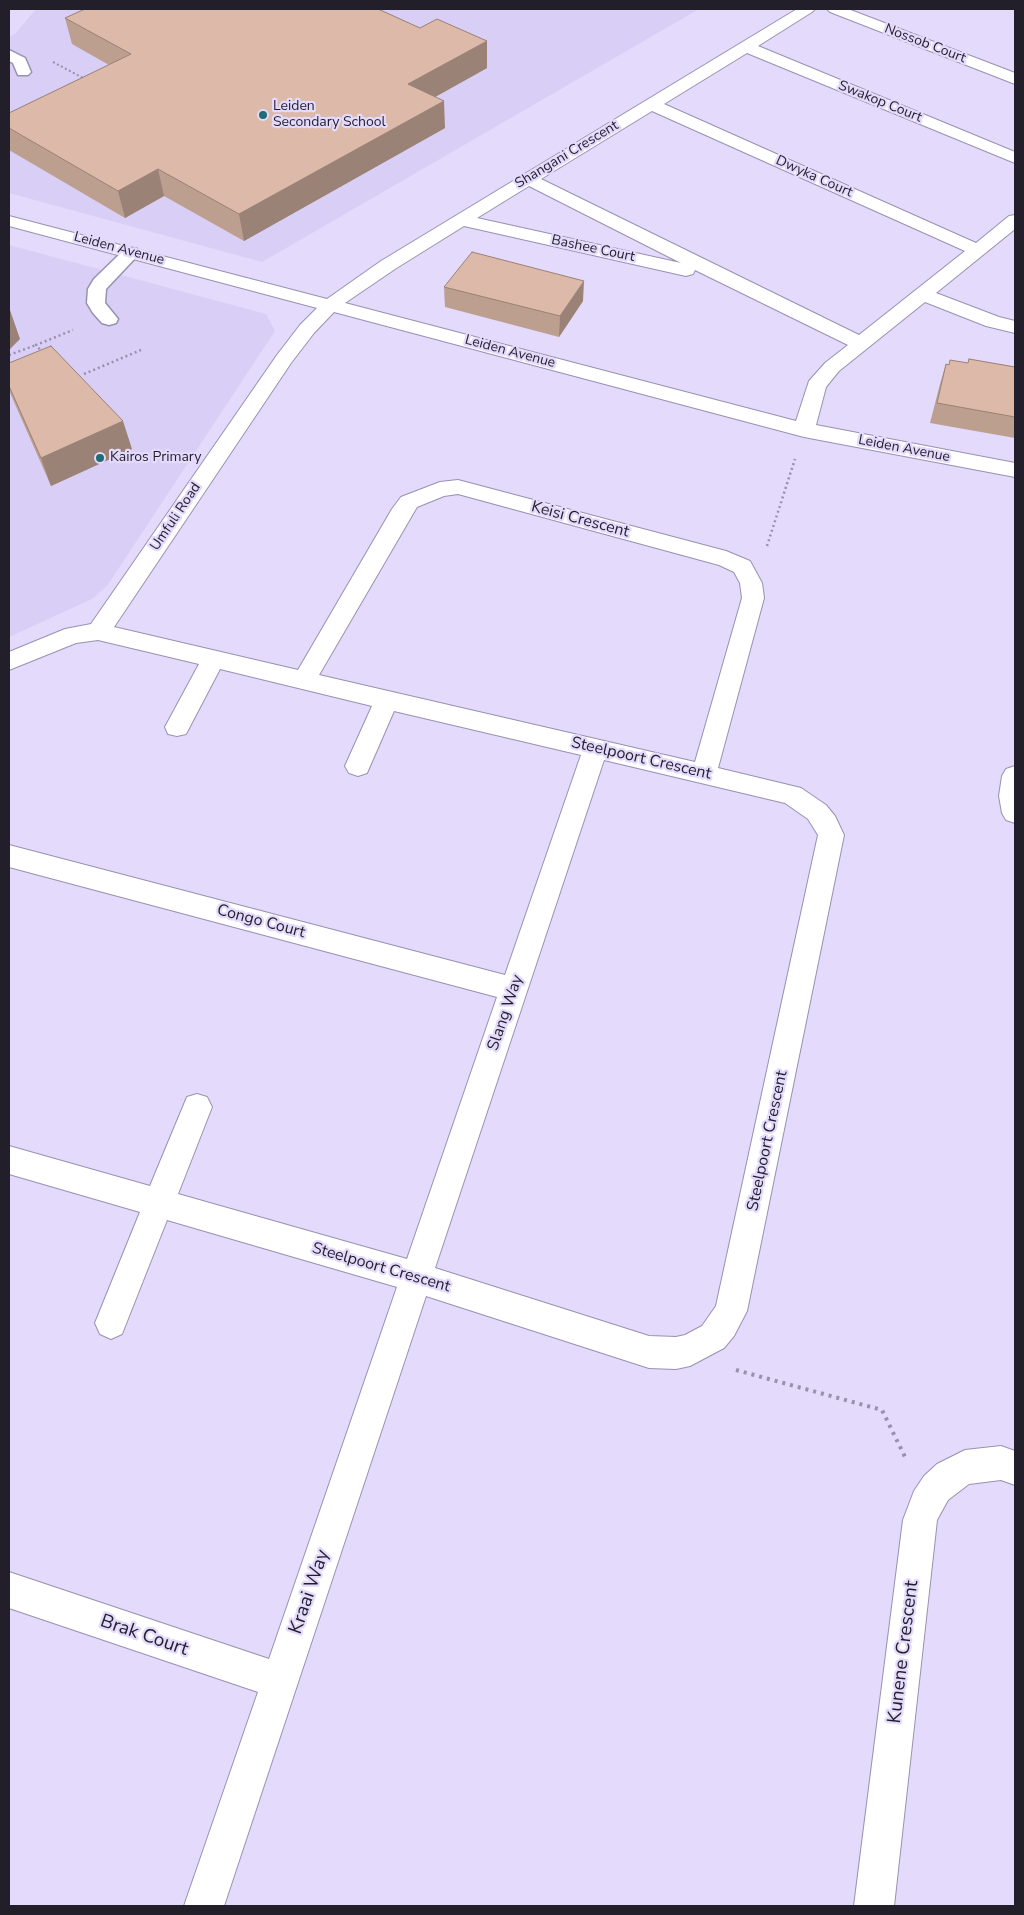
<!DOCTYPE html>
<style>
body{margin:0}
#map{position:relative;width:1024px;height:1915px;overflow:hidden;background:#e3dafc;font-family:"Nunito Sans",sans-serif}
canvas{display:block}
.frame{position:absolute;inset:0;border:10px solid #221f2b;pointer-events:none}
</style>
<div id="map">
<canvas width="1024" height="1915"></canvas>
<div class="frame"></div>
</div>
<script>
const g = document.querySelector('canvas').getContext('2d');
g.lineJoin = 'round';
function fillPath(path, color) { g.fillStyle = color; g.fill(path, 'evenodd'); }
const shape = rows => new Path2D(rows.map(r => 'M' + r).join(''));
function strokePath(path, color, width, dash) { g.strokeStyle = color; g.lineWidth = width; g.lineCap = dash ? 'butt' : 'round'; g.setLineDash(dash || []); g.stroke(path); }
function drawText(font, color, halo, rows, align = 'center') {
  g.font = font + ' "Nunito Sans",sans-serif'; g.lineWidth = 4.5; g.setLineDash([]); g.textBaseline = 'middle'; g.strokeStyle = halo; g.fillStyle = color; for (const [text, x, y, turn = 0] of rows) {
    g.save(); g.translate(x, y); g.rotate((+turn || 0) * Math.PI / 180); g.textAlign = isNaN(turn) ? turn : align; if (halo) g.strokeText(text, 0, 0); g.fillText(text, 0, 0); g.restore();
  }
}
const built = shape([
 [36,9,699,9,262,262,9,193,9,37,16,33],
 [9,245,266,314,275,331,107,586,92,599,9,637]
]);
const pathFar2 = shape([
 [53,62,85,79]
]);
const pathFar1 = shape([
 [43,353,36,345,73,330],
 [9,355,36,345],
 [84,374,141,350],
 [767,546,795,459]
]);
const path = shape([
 [736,1370,882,1410,906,1459]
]);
const service = shape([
 [9,50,25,58,31,72,28,75,18,75,13,63,9,61,9,50],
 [131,248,137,249,140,253,106,289,105,303,118,319,116,323,109,325,102,323,93,313,87,303,88,289,94,279,125,249,131,248]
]);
const minor = shape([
 [797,9,815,9,812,12,758,46,1015,152,1015,163,747,53,664,104,976,243,1009,216,1015,215,1015,229,936,293,999,317,1015,321,1015,333,986,326,925,302,839,371,826,387,816,425,1015,463,1015,477,804,437,334,312,314,333,291,363,114,627,298,670,392,509,401,497,440,482,458,480,726,551,750,561,762,583,764,598,718,768,801,788,826,805,835,816,844,835,747,1311,734,1336,724,1348,690,1366,676,1369,649,1368,426,1296,224,1906,184,1906,258,1692,9,1608,9,1572,269,1659,397,1287,167,1220,122,1334,111,1339,100,1334,95,1323,140,1212,9,1174,9,1146,150,1186,187,1097,197,1094,207,1097,212,1107,178,1194,407,1259,497,997,9,867,9,845,505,975,581,755,394,711,367,773,358,776,349,773,345,766,372,706,220,669,186,734,177,736,168,734,165,727,199,664,98,640,76,643,9,670,9,652,65,629,91,624,277,355,300,325,317,308,9,226,9,216,327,299,381,261,797,9],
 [652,111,965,251,859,335,541,179,652,111],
 [529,186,681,263,477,218,529,186],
 [464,226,686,276,693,274,695,270,848,345,825,363,809,381,796,421,345,303,395,269,464,226],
 [458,494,719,565,734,572,740,583,742,598,695,762,319,675,417,507,444,496,458,494],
 [604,760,785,803,808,819,818,835,716,1306,702,1326,685,1335,676,1337,649,1336,435,1268,604,760],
 [827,9,848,9,1015,73,1015,84,830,12,827,9],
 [1015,766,1015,823,1006,820,1002,813,999,796,1002,776,1006,769,1015,766],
 [1001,1446,1015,1451,1015,1485,1001,1480,969,1484,948,1500,937,1520,894,1906,854,1906,903,1520,914,1491,924,1476,937,1464,965,1450,1001,1446]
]);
const wall = shape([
 [65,18,487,68,435,97,445,128,244,241,164,196,125,218,9,150,9,113,109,65,72,44],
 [444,287,583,301,559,337,445,307],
 [969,359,1015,367,1015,438,930,423,940,384,946,364,948,365,968,363],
 [9,386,132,449,51,486,11,395,9,389]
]);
const shadedWall = shape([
 [487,41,487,68,410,111,408,84],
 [444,101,445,128,244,241,239,214],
 [158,169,164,196,125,218,118,191],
 [584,281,583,301,559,337,560,316],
 [10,310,20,339,9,350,9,311],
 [123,421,132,449,51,486,41,458]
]);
const building = shape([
 [85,9,378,9,420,28,437,19,487,41,408,84,444,101,239,214,158,169,118,191,9,128,9,113,131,54,65,18,85,9],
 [472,252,584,281,560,316,444,287,472,252],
 [51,346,123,421,41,458,9,386,9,363,51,346],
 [969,359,1015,367,1015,417,937,403,946,364,949,365,950,360,968,363,969,359]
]);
const markers = [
 [263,115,5,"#216b75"],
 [100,458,5,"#216b75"]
];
const farStreetnames = [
 ["Nossob Court",925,44,21],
 ["Swakop Court",880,102,22],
 ["Shangani Crescent",567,155,-31],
 ["Dwyka Court",814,177,24],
 ["Leiden Avenue",119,249,15],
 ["Bashee Court",593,249,12],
 ["Leiden Avenue",510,352,15],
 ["Leiden Avenue",904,449,11],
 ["Umfuli Road",176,517,-56]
];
const farPoinames = [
 ["Leiden",273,107],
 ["Secondary School",273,123],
 ["Kairos Primary",110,458]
];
const streetNames = [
 ["Keisi Crescent",580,520,15],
 ["Steelpoort Crescent",641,759,13],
 ["Congo Court",261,922,15],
 ["Slang Way",506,1013,-71],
 ["Steelpoort Crescent",768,1141,-78],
 ["Steelpoort Crescent",381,1268,16]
];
const nearStreetnames = [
 ["Kraai Way",310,1592,-71],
 ["Brak Court",144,1636,19],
 ["Kunene Crescent",904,1652,-83]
];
fillPath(built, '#d9cef6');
strokePath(service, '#9991b0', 3);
strokePath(minor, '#9991b0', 2);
strokePath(pathFar2, '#9891ab', 2, [2, 2.5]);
strokePath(pathFar1, '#9891ab', 2.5, [2, 3]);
strokePath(path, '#9891ab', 4, [3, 5]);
fillPath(service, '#fff');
fillPath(minor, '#fff');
fillPath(wall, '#bd9f90');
fillPath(shadedWall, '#9a8276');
fillPath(building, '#dcb9a8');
strokePath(building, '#9a8276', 1);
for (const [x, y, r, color] of markers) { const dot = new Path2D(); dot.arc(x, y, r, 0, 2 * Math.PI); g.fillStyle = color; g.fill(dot); strokePath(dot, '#e3dafc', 2); }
drawText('14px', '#221f2b', '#e3dafc', farStreetnames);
drawText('14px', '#221f2b', '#e3dafc', farPoinames, 'left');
drawText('16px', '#221f2b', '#e3dafc', streetNames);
drawText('19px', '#221f2b', '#e3dafc', nearStreetnames);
</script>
